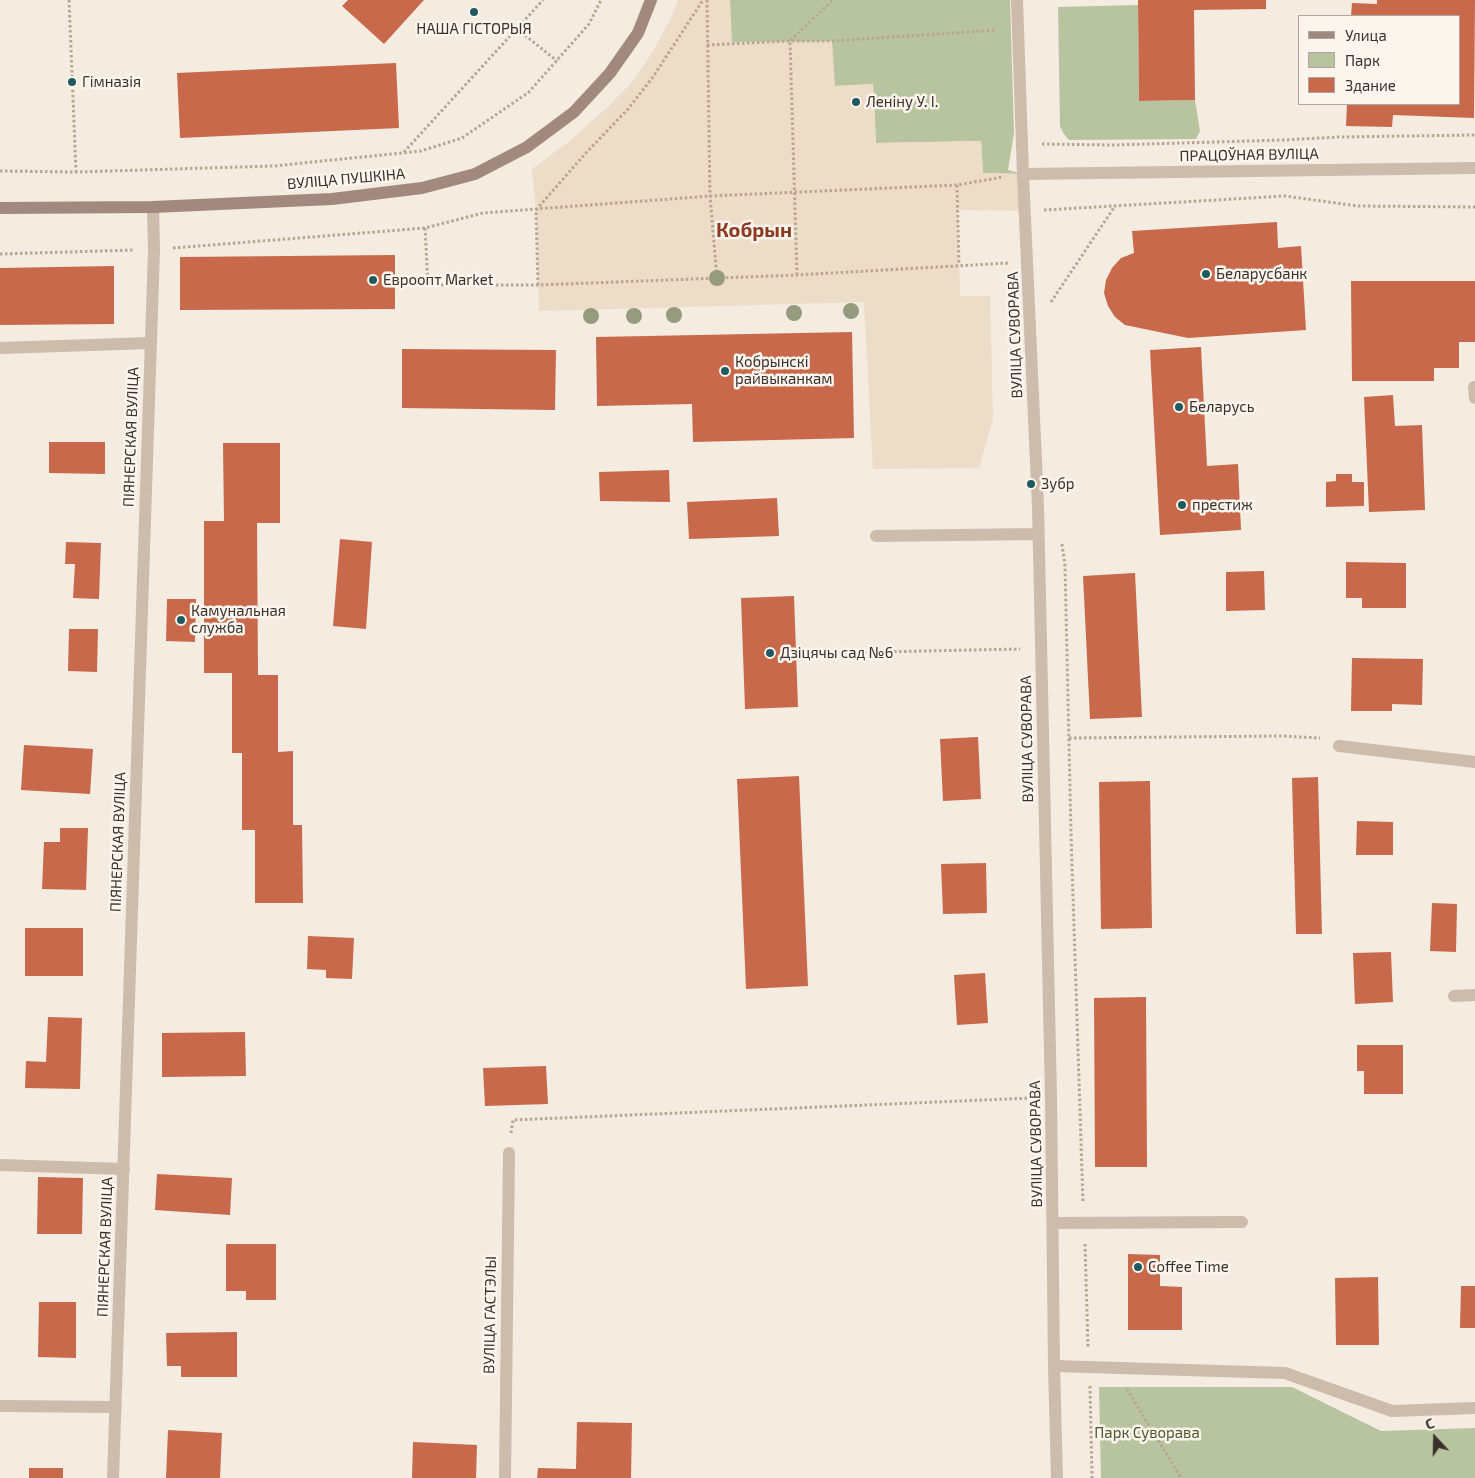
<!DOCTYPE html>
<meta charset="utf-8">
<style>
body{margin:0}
#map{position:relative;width:1475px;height:1478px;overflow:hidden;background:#f4ebe1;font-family:"Exo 2",sans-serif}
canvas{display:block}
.legend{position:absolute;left:1298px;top:15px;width:162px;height:90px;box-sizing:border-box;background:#fbf5ee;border:1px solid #aea6a0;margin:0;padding:6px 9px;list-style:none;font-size:15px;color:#3b302b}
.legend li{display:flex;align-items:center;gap:10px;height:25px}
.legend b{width:25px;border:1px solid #aea6a0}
.north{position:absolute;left:1410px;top:1413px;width:50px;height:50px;-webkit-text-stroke:4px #fbf5ee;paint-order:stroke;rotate:339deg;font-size:14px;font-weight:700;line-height:20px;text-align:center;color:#3b302b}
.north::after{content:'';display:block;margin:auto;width:18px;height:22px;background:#3b302b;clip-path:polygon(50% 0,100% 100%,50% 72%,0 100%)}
</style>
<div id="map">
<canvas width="1475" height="1478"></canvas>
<ul class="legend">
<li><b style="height:6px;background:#a18a7d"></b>Улица</li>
<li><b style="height:14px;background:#b8c4a0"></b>Парк</li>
<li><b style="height:14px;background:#c8694b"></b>Здание</li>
</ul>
<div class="north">С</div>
</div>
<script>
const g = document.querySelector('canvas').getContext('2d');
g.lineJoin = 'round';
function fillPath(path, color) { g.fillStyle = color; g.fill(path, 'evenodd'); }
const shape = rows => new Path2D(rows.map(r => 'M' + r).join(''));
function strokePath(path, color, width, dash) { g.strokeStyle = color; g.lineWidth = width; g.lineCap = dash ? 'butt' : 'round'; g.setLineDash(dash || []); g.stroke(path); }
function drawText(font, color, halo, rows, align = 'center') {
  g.font = font + ' "Exo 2",sans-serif'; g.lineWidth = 5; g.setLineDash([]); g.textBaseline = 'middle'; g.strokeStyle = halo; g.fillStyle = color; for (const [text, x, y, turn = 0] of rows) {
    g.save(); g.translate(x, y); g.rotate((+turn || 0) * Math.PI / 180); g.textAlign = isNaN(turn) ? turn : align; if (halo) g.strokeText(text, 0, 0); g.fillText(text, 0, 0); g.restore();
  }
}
const green = shape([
 [730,0,1010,0,1014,133,1008,170,1023,174,983,173,981,141,876,143,873,84,835,86,731,42],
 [1138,5,1139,101,1195,100,1200,131,1196,139,1069,140,1064,134,1060,126,1058,7],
 [1099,1387,1292,1387,1381,1431,1475,1428,1475,1478,1101,1478]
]);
const plaza = shape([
 [678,0,730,0,732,42,832,41,835,86,873,84,876,143,981,141,983,173,1023,174,1026,211,958,210,960,296,990,296,993,419,979,468,873,469,864,302,539,311,536,210,532,169,567,143,608,107,634,80,652,53,672,16]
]);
const building = shape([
 [348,0,424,0,384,44,342,6],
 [1138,0,1266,0,1266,9,1194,10,1195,100,1139,101],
 [1377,0,1475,0,1474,118,1393,115,1392,127,1346,126,1347,104,1459,104,1459,16,1351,16,1352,3,1377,4],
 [396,63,399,128,180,138,177,73],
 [1277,222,1278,248,1301,246,1306,330,1188,338,1125,325,1115,317,1108,306,1104,293,1106,280,1112,268,1121,258,1134,253,1132,231],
 [395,255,395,309,180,310,180,257],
 [114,266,114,324,0,325,0,268],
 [1351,281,1475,281,1475,342,1459,342,1459,368,1434,368,1434,381,1352,381],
 [852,332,854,438,693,442,692,404,597,406,596,337],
 [1201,347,1207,466,1238,464,1241,530,1160,535,1150,350],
 [402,349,556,350,555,410,402,408],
 [1393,395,1395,426,1422,425,1425,510,1369,512,1364,397],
 [49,442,105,442,105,474,49,473],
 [223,443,280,443,280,523,257,523,258,675,278,675,278,752,293,751,293,825,302,825,303,903,255,903,255,830,242,830,242,753,232,753,232,673,204,673,204,521,224,521],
 [669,470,670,502,600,501,599,472],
 [1336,474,1352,474,1352,482,1364,482,1364,506,1326,507,1326,482,1336,481],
 [777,498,779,536,689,539,687,502],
 [340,539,372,542,366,629,333,626],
 [66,542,101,543,99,599,73,598,75,564,65,564],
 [1346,562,1406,563,1406,608,1362,608,1362,598,1346,598],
 [1264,571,1265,610,1226,611,1226,572],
 [1135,573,1142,717,1090,719,1083,576],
 [794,596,798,707,745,709,741,598],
 [167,599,196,599,195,642,166,641],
 [69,629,98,629,97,672,68,671],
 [1352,658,1423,659,1422,705,1392,704,1392,711,1351,711],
 [978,737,981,799,943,801,940,739],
 [24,745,93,749,90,794,21,790],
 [799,776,808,986,746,989,737,779],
 [1318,777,1322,934,1296,934,1292,778],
 [1150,781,1152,928,1101,929,1099,782],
 [1357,821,1393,822,1393,855,1356,855],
 [60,828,88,828,86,890,42,889,44,842,60,842],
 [986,863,987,913,943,914,941,864],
 [1432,903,1457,904,1456,952,1430,951],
 [25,928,83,928,83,976,25,976],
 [308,936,354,938,352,979,326,978,326,970,307,969],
 [1391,952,1393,1002,1355,1004,1353,953],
 [985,973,988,1023,957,1025,954,975],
 [1146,997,1147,1167,1095,1167,1094,998],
 [48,1017,82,1018,80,1089,25,1088,26,1061,46,1062],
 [245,1032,246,1076,162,1077,162,1033],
 [1357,1045,1403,1045,1403,1094,1364,1094,1364,1071,1357,1071],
 [546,1066,548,1104,485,1106,483,1068],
 [157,1174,232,1178,230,1215,155,1210],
 [38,1177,83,1178,82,1234,37,1234],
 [226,1244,276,1244,276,1300,246,1300,246,1291,226,1291],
 [1128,1254,1160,1255,1160,1286,1182,1287,1182,1330,1128,1330],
 [1378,1277,1379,1345,1336,1345,1335,1278],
 [1461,1286,1475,1286,1475,1328,1460,1328],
 [39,1302,76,1302,76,1358,38,1357],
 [237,1332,237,1377,181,1377,181,1366,167,1366,166,1333],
 [577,1422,632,1423,631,1478,537,1478,538,1468,576,1469],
 [168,1430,222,1433,220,1478,166,1478],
 [413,1442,477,1445,476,1478,412,1478],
 [29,1468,63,1468,63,1478,29,1478]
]);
const path = shape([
 [69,0,76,172],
 [707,0,710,196,717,278],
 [517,29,557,61],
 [707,45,790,41,832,41,997,30],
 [1042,144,1113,145,1283,140,1339,137,1475,135],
 [404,152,543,0],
 [0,171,76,172,274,166,421,151,462,138,529,92,589,24,601,0],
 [957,185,959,265],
 [1044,210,1285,196,1358,206,1475,207],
 [425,228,428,285,538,285,797,275,1008,263],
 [173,248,425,228,483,213,710,196,957,185,1003,177],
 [0,254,134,250],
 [797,275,790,41,833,0],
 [538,285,536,210,584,155,628,109,653,77,703,0],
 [1051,302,1115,206],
 [1062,544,1065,565,1071,834,1083,1203],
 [829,653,1020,649],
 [1069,738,1282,736,1320,738],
 [511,1133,513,1120,1031,1098],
 [1085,1244,1088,1347],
 [1090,1386,1092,1478],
 [1127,1389,1181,1478]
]);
const service = shape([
 [0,348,151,343],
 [1474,387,1475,398],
 [1339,746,1475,762],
 [1454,996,1475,995],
 [0,1165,124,1169],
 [1053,1223,1242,1222],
 [1054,1366,1285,1373,1392,1411,1475,1408]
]);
const pedestrian = shape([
 [1017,0,1023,174],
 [1054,1366,1057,1478]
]);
const minor = shape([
 [876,536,1038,534],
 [1054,1366,1051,1097,1038,506,1023,174,1475,168],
 [0,1406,116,1407],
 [113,1478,154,250,153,207],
 [505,1478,509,1153]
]);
const secondary = shape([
 [0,208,153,207,332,199,422,188,475,174,527,147,574,112,610,73,638,33,651,0]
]);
const trees = [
 [717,278],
 [851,311],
 [794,313],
 [674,315],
 [591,316],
 [634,316]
];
const markers = [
 [474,12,5,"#1f5a5e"],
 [72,82,5,"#1f5a5e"],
 [856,102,5,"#1f5a5e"],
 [1206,274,5,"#1f5a5e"],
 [373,280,5,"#1f5a5e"],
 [725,371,5,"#1f5a5e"],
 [1179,407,5,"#1f5a5e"],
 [1031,484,5,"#1f5a5e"],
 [1182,505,5,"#1f5a5e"],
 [181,620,5,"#1f5a5e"],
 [770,653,5,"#1f5a5e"],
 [1138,1267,5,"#1f5a5e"]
];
const poiNames = [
 ["НАША ГІСТОРЫЯ",474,29,"center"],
 ["Гімназія",82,82],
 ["Леніну У. І.",866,102],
 ["Беларусбанк",1216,274],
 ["Евроопт Market",383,280],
 ["Кобрынскі",735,362],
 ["райвыканкам",735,379],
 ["Беларусь",1189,407],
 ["Зубр",1041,484],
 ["престиж",1192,505],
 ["Камунальная",191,611],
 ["служба",191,628],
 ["Дзіцячы сад №6",780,653],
 ["Coffee Time",1148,1267]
];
const streetNames = [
 ["ПРАЦОЎНАЯ ВУЛІЦА",1249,155,-1],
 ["ВУЛІЦА ПУШКІНА",346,179,-5],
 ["ВУЛІЦА СУВОРАВА",1015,335,-92],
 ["ПІЯНЕРСКАЯ ВУЛІЦА",131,437,-88],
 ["ВУЛІЦА СУВОРАВА",1027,739,-91],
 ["ПІЯНЕРСКАЯ ВУЛІЦА",118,842,-88],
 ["ВУЛІЦА СУВОРАВА",1036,1144,-91],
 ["ПІЯНЕРСКАЯ ВУЛІЦА",105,1247,-88],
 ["ВУЛІЦА ГАСТЭЛЫ",490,1315,-89]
];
const parkNames = [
 ["Парк Суворава",1147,1433]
];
const districtNames = [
 ["Кобрын",754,230]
];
fillPath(green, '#b8c4a0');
fillPath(plaza, '#ecdcc8');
fillPath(building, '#c8694b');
strokePath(path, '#b9a596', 3, [2.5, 2.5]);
strokePath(service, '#cdbbac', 12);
strokePath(pedestrian, '#cdbbac', 12);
strokePath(minor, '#cdbbac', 12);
strokePath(secondary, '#a18a7d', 12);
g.fillStyle = '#969b7f';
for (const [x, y] of trees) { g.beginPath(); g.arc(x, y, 8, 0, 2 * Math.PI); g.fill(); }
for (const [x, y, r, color] of markers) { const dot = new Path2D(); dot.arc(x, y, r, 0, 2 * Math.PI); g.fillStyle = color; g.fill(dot); strokePath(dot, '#fbf5ee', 2); }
drawText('15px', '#3b302b', '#fbf5ee', poiNames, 'left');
drawText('15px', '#3b302b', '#fbf5ee', streetNames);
drawText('15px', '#4a5a2e', '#fbf5ee', parkNames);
drawText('bold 20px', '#8c3b22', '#fbf5ee', districtNames);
</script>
